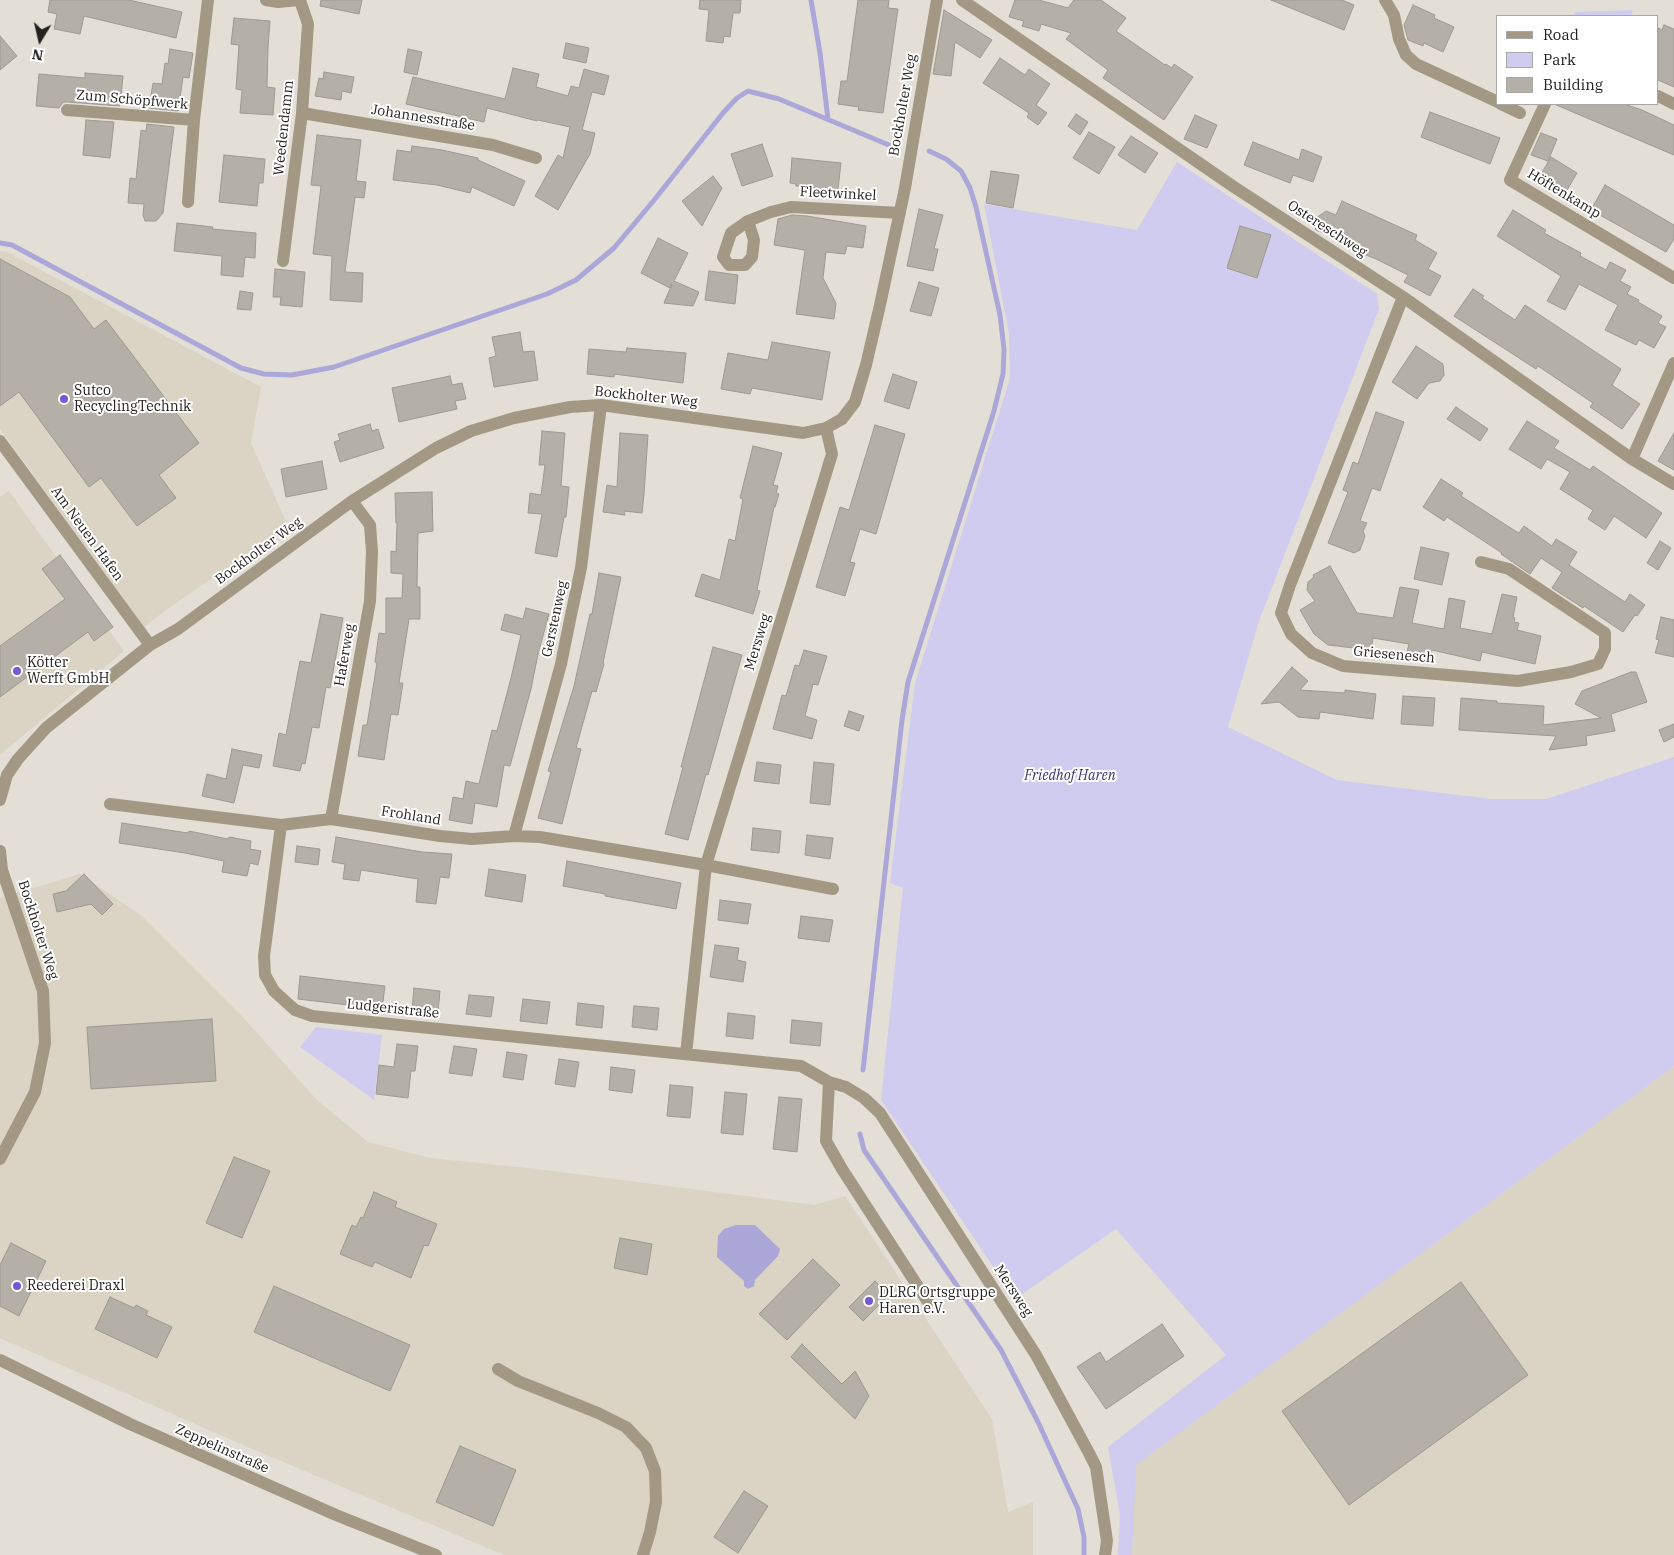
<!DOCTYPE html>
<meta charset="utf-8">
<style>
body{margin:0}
#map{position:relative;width:1674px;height:1555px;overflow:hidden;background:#e3dfd7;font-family:"IBM Plex Serif",serif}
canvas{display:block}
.legend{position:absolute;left:1496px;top:15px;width:162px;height:90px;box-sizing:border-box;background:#fff;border:1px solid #a7a7a5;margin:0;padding:6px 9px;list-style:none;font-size:15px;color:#24221f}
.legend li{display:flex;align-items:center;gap:10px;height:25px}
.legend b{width:25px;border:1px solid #a7a7a5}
.north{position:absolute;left:15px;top:15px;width:50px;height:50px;-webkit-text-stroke:4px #fff;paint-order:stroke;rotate:189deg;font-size:14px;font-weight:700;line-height:20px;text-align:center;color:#24221f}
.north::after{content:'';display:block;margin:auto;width:18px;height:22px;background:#24221f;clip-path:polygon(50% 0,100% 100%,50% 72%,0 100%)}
</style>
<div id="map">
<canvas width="1674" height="1555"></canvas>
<ul class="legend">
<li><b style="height:6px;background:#a39883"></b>Road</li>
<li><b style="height:14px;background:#cfccef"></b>Park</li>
<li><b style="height:14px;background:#b4b0a8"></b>Building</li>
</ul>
<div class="north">N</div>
</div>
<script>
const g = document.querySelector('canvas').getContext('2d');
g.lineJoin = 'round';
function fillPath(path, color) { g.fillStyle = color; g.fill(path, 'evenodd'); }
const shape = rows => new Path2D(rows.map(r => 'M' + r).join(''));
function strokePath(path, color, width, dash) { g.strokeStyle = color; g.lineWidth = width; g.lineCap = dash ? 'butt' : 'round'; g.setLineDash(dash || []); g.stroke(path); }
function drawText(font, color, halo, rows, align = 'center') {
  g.font = font + ' "IBM Plex Serif",serif'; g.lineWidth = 4; g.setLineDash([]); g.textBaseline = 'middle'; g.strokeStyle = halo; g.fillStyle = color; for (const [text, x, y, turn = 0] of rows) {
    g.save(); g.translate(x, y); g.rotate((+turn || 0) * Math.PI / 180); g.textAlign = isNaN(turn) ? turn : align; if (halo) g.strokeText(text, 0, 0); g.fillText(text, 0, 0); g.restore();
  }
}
const built = shape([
 [0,251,7,252,261,387,251,443,288,526,166,610,144,627,0,429],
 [9,491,124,651,0,755,0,497],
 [80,874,142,916,241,1015,317,1100,368,1142,430,1158,537,1169,815,1205,845,1196,992,1419,1008,1512,1033,1502,1033,1555,504,1555,243,1445,0,1338,0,898],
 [1674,1066,1674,1555,1132,1555,1135,1465]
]);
const green = shape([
 [1633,10,1631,16,1573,16,1575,12],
 [1177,162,1377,294,1379,309,1259,621,1228,727,1337,780,1491,799,1546,799,1674,757,1674,1066,1136,1465,1132,1555,1118,1555,1120,1515,1108,1447,1226,1355,1116,1229,1015,1299,881,1100,903,888,890,883,915,683,1010,378,1009,334,984,204,1137,230],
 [316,1027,382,1035,374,1100,300,1047]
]);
const water = shape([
 [736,1225,755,1225,780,1249,778,1256,755,1280,754,1286,748,1289,744,1286,744,1281,717,1257,718,1236,724,1229]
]);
const stream = shape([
 [811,0,820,53,828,119],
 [0,243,12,245,241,368,264,374,292,375,334,367,547,294,576,280,614,248,655,199,723,113,737,98,748,91,779,99,896,148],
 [863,1070,902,720,908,682,994,411,1003,374,1004,349,1000,315,976,207,970,188,961,171,946,159,929,151],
 [860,1134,864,1150,1001,1350,1038,1422,1078,1509,1084,1537,1084,1555]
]);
const building = shape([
 [50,0,129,0,182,12,176,38,84,16,80,34,54,29,57,14,48,12,50,0],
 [321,0,362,0,359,14,320,6,321,0],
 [700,0,741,0,740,13,733,13,730,37,724,36,723,43,706,41,709,10,699,9,700,0],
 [858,0,889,0,888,8,898,9,883,113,858,110,859,107,838,104,841,81,847,81,858,0],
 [1015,0,1039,0,1068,8,1074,0,1101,0,1126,18,1116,31,1165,65,1166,64,1172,68,1174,64,1193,77,1164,120,1103,78,1108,70,1066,39,1071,33,1041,24,1039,31,1022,26,1024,21,1009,17,1015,0],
 [1271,0,1342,0,1354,5,1344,30,1271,0],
 [1413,5,1435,15,1434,18,1454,27,1443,52,1424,43,1423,46,1408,40,1404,25,1413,5],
 [944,10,992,40,980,58,955,42,951,76,933,74,944,10],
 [234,18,270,21,268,47,267,87,275,88,273,115,240,113,242,90,236,89,239,45,231,44,234,18],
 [1664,25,1674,29,1674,87,1658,80,1658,28,1662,30,1664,25],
 [0,36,17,56,0,70,0,36],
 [566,43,589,48,586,63,563,58,566,43],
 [170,49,193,53,189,78,183,77,178,111,149,108,153,83,162,84,165,63,168,64,170,49],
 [408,49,422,52,417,75,404,72,408,49],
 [1000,58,1025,75,1029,69,1050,84,1036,105,1047,113,1038,125,1027,117,1029,113,983,83,1000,58],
 [513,68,539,74,536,87,568,96,571,86,579,88,584,69,609,76,604,95,592,92,582,130,595,133,590,154,558,210,535,196,558,155,563,158,570,127,538,120,537,121,487,108,484,122,406,104,413,77,505,99,513,68],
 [324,72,354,77,351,93,342,91,341,100,315,96,319,78,323,79,324,72],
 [85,73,123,76,120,106,68,102,63,102,59,108,36,106,39,74,85,78,85,73],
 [1554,104,1624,104,1642,110,1674,125,1674,155,1554,104],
 [1430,112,1500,138,1490,164,1421,137,1430,112],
 [1076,114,1088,122,1080,135,1068,126,1076,114],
 [1195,115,1217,125,1207,148,1184,139,1195,115],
 [86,120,114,122,110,158,83,155,86,120],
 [147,124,174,127,163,213,156,221,145,221,143,215,144,204,128,203,130,178,136,179,141,130,146,131,147,124],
 [1089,132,1115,147,1099,174,1073,158,1089,132],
 [1541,133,1557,139,1548,161,1531,155,1541,133],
 [317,135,361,140,356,181,366,182,364,198,355,197,345,272,363,273,362,302,330,300,332,256,313,254,321,186,311,185,317,135],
 [1131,136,1158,153,1145,173,1118,155,1131,136],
 [1253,142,1299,160,1302,149,1322,157,1313,182,1293,175,1290,183,1244,165,1253,142],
 [762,144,773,176,742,186,731,154,762,144],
 [412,146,442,150,478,158,478,160,525,181,514,206,472,187,470,193,437,185,393,180,397,150,411,152,412,146],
 [224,155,265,159,263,183,259,183,257,206,219,202,224,155],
 [1551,157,1577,173,1563,197,1537,181,1551,157],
 [792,158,841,163,838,189,831,188,831,190,796,186,796,184,790,183,792,158],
 [991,171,1019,175,1013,208,986,203,991,171],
 [713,176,722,188,702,226,682,201,713,176],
 [1605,185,1674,225,1674,239,1666,252,1591,210,1605,185],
 [1342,201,1417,235,1415,240,1437,253,1428,269,1441,276,1430,296,1404,282,1408,275,1376,259,1346,247,1348,242,1316,230,1314,225,1316,218,1326,211,1336,215,1342,201],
 [919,209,943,215,934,249,938,249,933,271,907,266,919,209],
 [1513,210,1546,230,1544,233,1581,253,1580,256,1606,270,1610,262,1626,270,1620,281,1631,287,1627,294,1639,300,1638,302,1662,316,1658,323,1666,327,1654,348,1639,340,1636,345,1605,330,1618,305,1579,284,1565,310,1547,301,1561,276,1497,236,1513,210],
 [792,215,807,216,866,226,863,248,847,246,845,254,826,252,823,278,836,303,834,319,796,314,805,250,774,245,778,219,792,215],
 [177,223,213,227,212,229,256,233,255,258,245,257,243,277,221,275,222,256,174,251,177,223],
 [1240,226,1271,235,1257,278,1227,268,1240,226],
 [658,238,688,253,674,281,699,292,693,306,664,303,672,284,670,288,641,273,658,238],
 [0,259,70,297,94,329,106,320,199,443,159,475,176,498,137,526,101,478,89,487,19,392,0,406,0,259],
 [275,269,305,272,302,307,280,305,281,297,273,297,275,269],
 [709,271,738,275,735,304,705,300,709,271],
 [919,282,939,288,931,316,910,311,919,282],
 [1473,289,1484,296,1482,298,1515,320,1525,305,1621,369,1612,385,1640,404,1622,429,1590,407,1593,403,1538,366,1536,369,1454,316,1473,289],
 [240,291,253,293,251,310,237,309,240,291],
 [520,332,523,352,534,351,538,380,494,387,489,358,496,356,492,337,520,332],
 [772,342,830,352,822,400,752,388,750,394,721,389,728,353,768,360,772,342],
 [1416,346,1443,364,1444,375,1440,381,1429,383,1417,399,1392,382,1416,346],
 [627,348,686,353,683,383,614,374,614,377,587,374,589,349,626,352,627,348],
 [893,374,917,382,909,409,884,401,893,374],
 [450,376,452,385,462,383,466,399,455,401,457,409,399,422,392,388,450,376],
 [1456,407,1488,429,1480,441,1447,419,1456,407],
 [1376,412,1404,422,1380,491,1372,488,1360,521,1367,523,1363,531,1365,536,1360,550,1354,553,1328,543,1348,492,1343,490,1353,462,1358,464,1376,412],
 [1527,421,1559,441,1554,448,1590,470,1593,466,1662,513,1646,538,1614,516,1605,530,1588,519,1593,510,1560,489,1570,472,1547,459,1541,469,1509,449,1527,421],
 [370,424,372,431,378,429,384,448,340,462,334,442,340,440,338,434,370,424],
 [875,425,905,434,876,534,860,529,850,562,855,563,845,596,816,587,840,507,849,510,875,425],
 [542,431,565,433,561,486,569,487,566,517,564,517,557,557,535,553,542,514,528,513,530,493,541,495,545,465,539,465,542,431],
 [620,433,648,435,644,494,642,513,624,511,625,515,603,512,607,485,617,487,620,433],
 [1674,433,1674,470,1658,461,1674,433],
 [753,446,782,453,773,485,778,486,776,493,779,494,775,507,774,507,757,590,760,591,753,614,695,596,702,574,720,580,729,539,735,541,743,499,740,498,753,446],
 [322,461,327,489,286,497,281,469,322,461],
 [1441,479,1463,493,1461,496,1517,532,1519,533,1524,526,1552,546,1556,539,1577,552,1569,565,1625,602,1630,594,1645,605,1637,616,1635,615,1623,632,1584,606,1583,608,1552,588,1562,572,1541,558,1530,574,1501,554,1502,553,1447,517,1444,521,1423,507,1441,479],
 [432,492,433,531,418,533,417,587,420,587,420,619,409,619,399,683,403,683,398,715,391,714,384,760,358,756,363,725,367,725,377,663,375,662,379,633,386,634,386,598,402,598,403,574,391,573,391,551,396,552,397,523,396,523,395,493,432,492],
 [1660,541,1671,548,1658,570,1647,563,1660,541],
 [1421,547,1449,553,1442,585,1414,579,1421,547],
 [60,555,113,627,94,641,88,632,0,697,0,646,65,599,42,569,60,555],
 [1330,566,1357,613,1393,618,1400,587,1419,590,1412,623,1444,629,1449,598,1465,601,1460,628,1492,634,1502,594,1517,597,1513,617,1515,618,1514,622,1519,623,1517,630,1541,636,1535,664,1482,652,1480,661,1432,650,1430,657,1407,652,1409,644,1373,638,1371,650,1328,645,1314,634,1300,610,1315,601,1307,590,1308,582,1314,577,1313,575,1330,566],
 [599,573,621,577,603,663,604,664,596,692,592,691,576,748,581,749,562,824,538,818,551,772,548,771,574,686,590,614,592,614,599,573],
 [526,608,549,614,538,654,531,689,510,766,504,765,497,807,475,803,472,824,449,820,453,797,463,799,466,781,479,784,492,730,497,731,511,678,521,635,501,630,505,614,523,619,526,608],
 [321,614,343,618,330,688,326,687,319,728,312,727,305,764,302,763,300,771,273,766,279,733,286,735,300,661,311,663,321,614],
 [1661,617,1674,620,1674,657,1655,653,1659,640,1656,639,1661,617],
 [713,647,742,655,708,775,706,774,688,840,665,834,683,767,681,767,713,647],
 [804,650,827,656,818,685,813,684,805,716,817,720,812,739,773,729,782,695,786,696,795,665,799,666,804,650],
 [1292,667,1308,681,1300,690,1345,693,1345,690,1376,694,1373,719,1320,712,1319,719,1298,717,1279,702,1261,704,1292,667],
 [1631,672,1636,672,1647,702,1611,714,1615,731,1586,736,1587,745,1549,750,1556,736,1459,730,1461,698,1497,701,1497,703,1544,706,1543,725,1601,718,1575,704,1582,691,1631,672],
 [1403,696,1435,698,1433,726,1401,724,1403,696],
 [849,711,864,716,859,731,844,726,849,711],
 [1674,724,1674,737,1664,742,1659,730,1674,724],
 [232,749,262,755,259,768,243,765,234,803,202,796,207,774,226,779,232,749],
 [757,762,781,765,779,784,754,781,757,762],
 [814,762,834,764,830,805,810,803,814,762],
 [122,823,188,833,189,831,228,839,229,837,251,841,250,849,261,851,258,865,250,863,247,876,222,872,224,861,185,853,119,843,122,823],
 [753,828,781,831,779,853,751,850,753,828],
 [807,835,833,838,830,859,805,855,807,835],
 [336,837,422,852,452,854,449,878,440,877,436,904,416,902,418,879,361,870,359,881,343,879,345,864,332,862,336,837],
 [297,846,320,849,318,865,295,862,297,846],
 [567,861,681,883,676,909,605,896,605,894,563,886,567,861],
 [489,869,526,875,522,902,485,896,489,869],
 [84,874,113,904,102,915,91,904,57,912,53,894,66,891,84,874],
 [720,900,751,904,748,924,718,920,720,900],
 [801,916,833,920,829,942,798,938,801,916],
 [715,945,739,948,737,960,746,962,743,982,710,977,715,945],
 [300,976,385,986,382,1009,298,999,300,976],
 [414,988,440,991,438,1012,412,1009,414,988],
 [469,995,494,997,491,1017,466,1014,469,995],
 [523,999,550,1002,547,1024,520,1021,523,999],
 [578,1003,604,1006,602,1028,576,1025,578,1003],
 [634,1006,659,1008,657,1030,632,1027,634,1006],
 [728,1013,755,1016,753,1039,726,1036,728,1013],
 [212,1019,216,1081,91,1089,87,1027,212,1019],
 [792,1020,822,1023,820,1046,790,1043,792,1020],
 [397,1044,418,1046,415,1071,411,1071,408,1098,376,1094,379,1065,394,1067,397,1044],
 [454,1046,477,1049,472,1076,449,1073,454,1046],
 [507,1052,527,1055,523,1080,503,1077,507,1052],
 [559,1059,579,1062,575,1087,555,1084,559,1059],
 [611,1067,635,1070,632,1093,609,1090,611,1067],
 [670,1085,693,1087,690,1118,667,1116,670,1085],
 [725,1092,747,1094,743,1135,721,1133,725,1092],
 [779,1097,802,1099,797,1152,773,1149,779,1097],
 [234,1157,270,1171,242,1238,206,1223,234,1157],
 [374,1192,397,1202,395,1207,437,1224,428,1246,424,1245,411,1278,375,1262,372,1267,340,1254,352,1225,356,1227,361,1217,363,1218,374,1192],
 [620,1238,652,1244,647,1275,614,1268,620,1238],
 [11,1243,46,1261,19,1316,0,1306,0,1265,11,1243],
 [813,1259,840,1285,787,1340,759,1314,813,1259],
 [875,1281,889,1295,863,1321,849,1307,875,1281],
 [1461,1282,1528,1375,1349,1505,1282,1411,1461,1282],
 [274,1286,410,1345,390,1391,254,1332,274,1286],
 [110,1297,134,1308,136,1305,148,1311,146,1315,172,1327,157,1358,95,1329,110,1297],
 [1162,1324,1184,1356,1106,1409,1077,1367,1100,1352,1106,1362,1162,1324],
 [802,1344,842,1384,855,1371,869,1396,855,1419,791,1357,802,1344],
 [460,1446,516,1470,493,1526,436,1502,460,1446],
 [744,1491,768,1506,738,1553,714,1537,744,1491]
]);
const minor = shape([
 [266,0,278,2,298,0],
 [962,0,1234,187,1403,297,1632,459,1674,484],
 [1385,0,1394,15,1399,39,1406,55,1416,64,1498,102],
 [1658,96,1674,104],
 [1501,104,1520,113],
 [1545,104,1510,180,1674,278],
 [67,110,194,120],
 [302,113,493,145,536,158],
 [188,202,194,120,208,0],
 [748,221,754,240,752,257,745,265,729,265,723,257,731,233,748,221,771,212,791,207,900,213],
 [283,261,302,113,308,24,300,0],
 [1403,297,1290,585,1281,613,1291,634,1312,653,1343,666,1518,681,1571,672,1598,664,1605,649,1605,633,1509,569,1481,562],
 [0,441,150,645],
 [1632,459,1674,363],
 [0,800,7,775,18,759,46,728,150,645,178,629,352,501,436,448,471,431,514,418,570,407,601,405,803,433,826,428,842,419,855,402,866,365,880,305,905,188,937,0],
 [110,804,281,825,331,819,440,836,472,839,514,836,540,837,706,865,833,889],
 [331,819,370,601,372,552,370,525,352,501],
 [281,825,264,956,265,975,274,991,295,1010,312,1016,801,1066,829,1082,846,1087,864,1098,880,1113,1036,1355,1089,1453,1096,1467,1107,1541,1105,1555],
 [514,836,561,664,571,615,581,568,601,405],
 [0,851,2,870,43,991,45,1043,35,1092,0,1159],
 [686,1054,706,865,832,454,826,428],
 [829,1082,826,1141,842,1169,928,1302],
 [0,1360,130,1424,336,1515,436,1555],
 [498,1369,518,1381,598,1413,626,1427,646,1448,655,1471,656,1502,650,1532,643,1555]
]);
const markers = [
 [64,399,5,"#735ad4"],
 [17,671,5,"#735ad4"],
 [17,1286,5,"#735ad4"],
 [869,1301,5,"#735ad4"]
];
const streetNames = [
 ["Zum Schöpfwerk",132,100,5],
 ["Bockholter Weg",903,105,-80],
 ["Johannesstraße",423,118,9],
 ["Weedendamm",284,128,-84],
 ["Fleetwinkel",838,194,3],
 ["Höftenkamp",1564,194,31],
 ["Ostereschweg",1327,229,33],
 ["Bockholter Weg",646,397,6],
 ["Am Neuen Hafen",87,534,54],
 ["Bockholter Weg",259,551,-36],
 ["Gerstenweg",555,619,-78],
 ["Mersweg",758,642,-73],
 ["Haferweg",345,655,-80],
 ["Griesenesch",1394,655,5],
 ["Frohland",411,816,9],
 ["Bockholter Weg",38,930,72],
 ["Ludgeristraße",393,1009,6],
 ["Mersweg",1013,1291,57],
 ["Zeppelinstraße",222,1449,24]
];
const poiNames = [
 ["Sutco",74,391],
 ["RecyclingTechnik",74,407],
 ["Kötter",27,663],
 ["Werft GmbH",27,679],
 ["Reederei Draxl",27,1286],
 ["DLRG Ortsgruppe",879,1293],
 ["Haren e.V.",879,1309]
];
const parkNames = [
 ["Friedhof Haren",1070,776]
];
fillPath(built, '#dbd3c4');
fillPath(green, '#cfccef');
fillPath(water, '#aba7d9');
strokePath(stream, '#aba7d9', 5);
fillPath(building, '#b4b0a8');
strokePath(building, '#9d9992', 1);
strokePath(minor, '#a39883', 12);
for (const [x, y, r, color] of markers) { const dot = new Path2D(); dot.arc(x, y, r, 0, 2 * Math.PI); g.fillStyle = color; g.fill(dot); strokePath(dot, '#fff', 2); }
drawText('14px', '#24221f', '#fff', streetNames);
drawText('14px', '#24221f', '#fff', poiNames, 'left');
drawText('italic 14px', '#3f3472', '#fff', parkNames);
</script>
